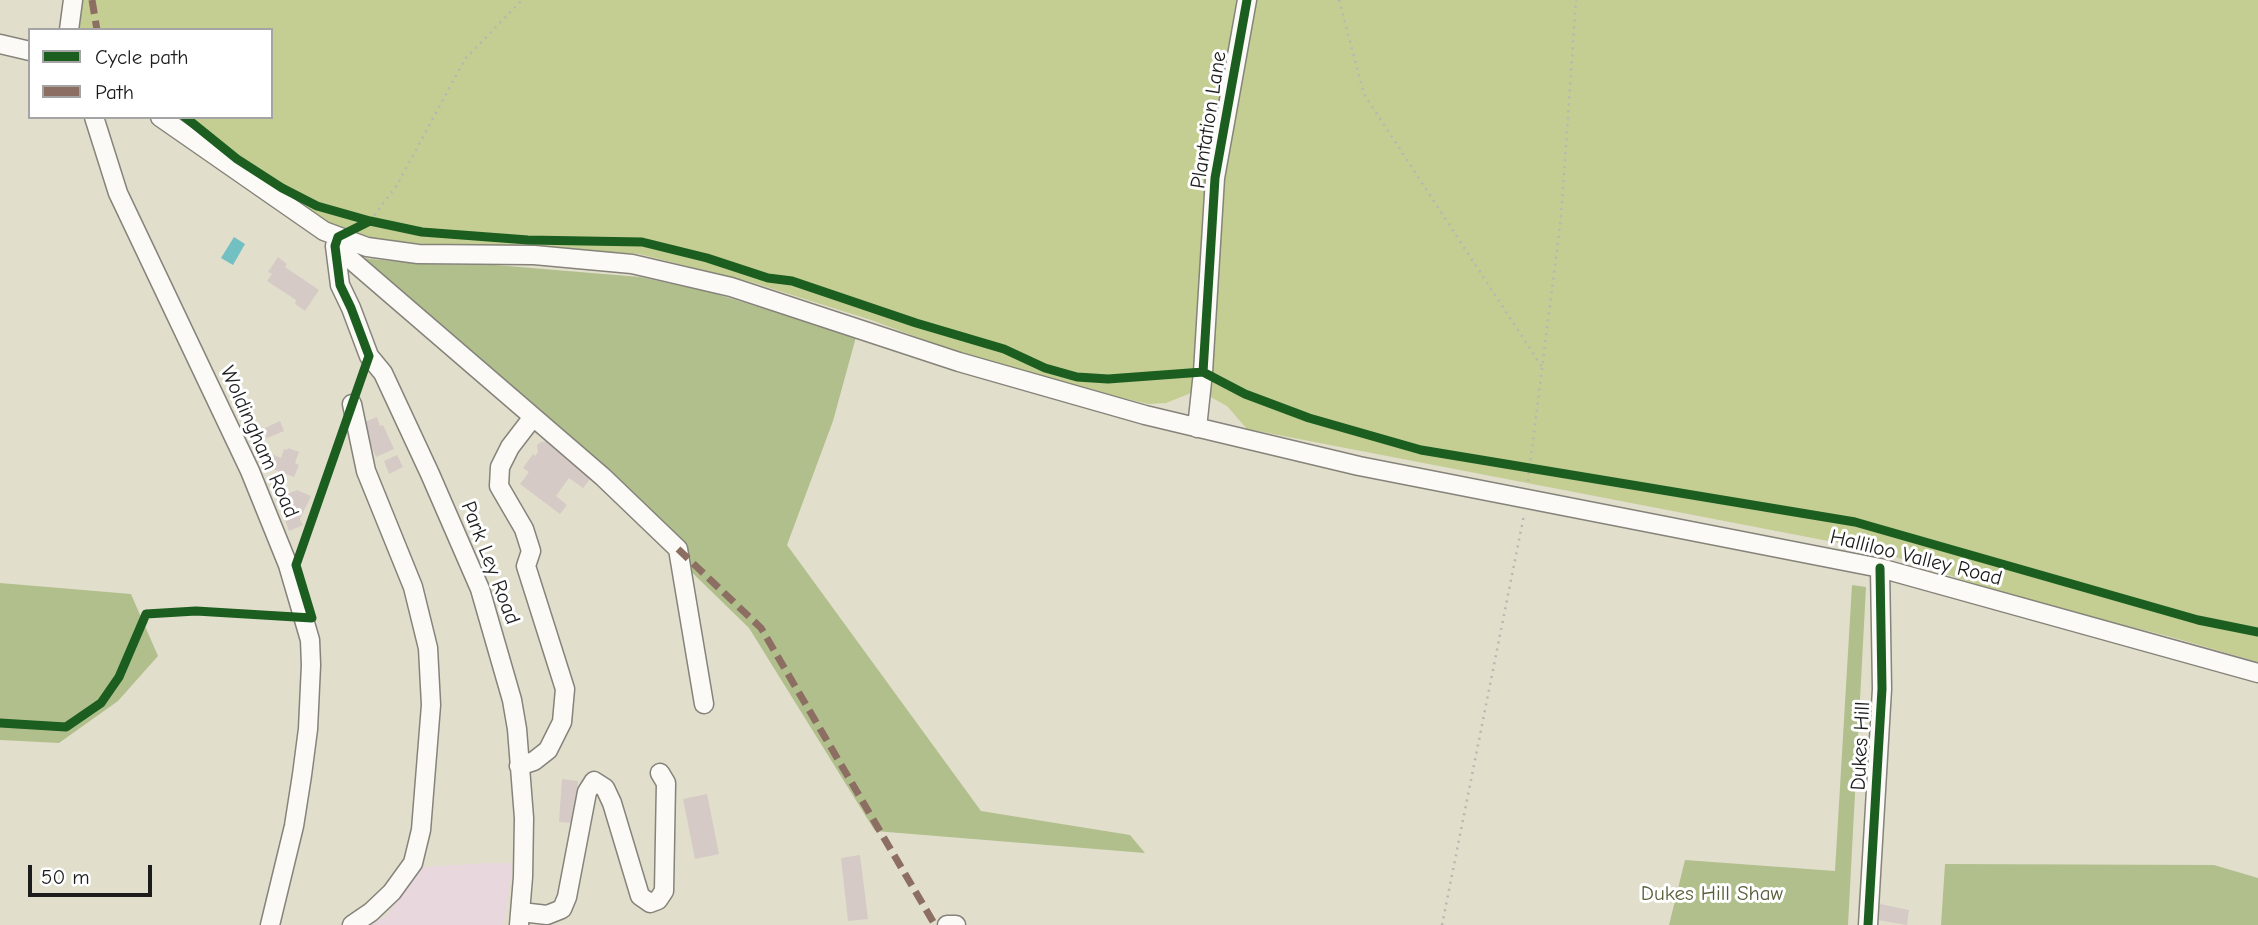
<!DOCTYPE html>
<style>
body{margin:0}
#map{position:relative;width:2258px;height:925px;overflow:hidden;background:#e2decc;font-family:"Comic Neue",sans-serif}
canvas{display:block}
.legend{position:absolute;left:28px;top:28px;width:245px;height:91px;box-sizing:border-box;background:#fff;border:2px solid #a4a4a4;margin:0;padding:9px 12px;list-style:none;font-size:21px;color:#1c1c1c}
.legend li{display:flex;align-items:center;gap:14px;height:35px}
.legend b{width:35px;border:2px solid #a4a4a4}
.scale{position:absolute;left:28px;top:865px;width:124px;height:32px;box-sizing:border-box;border:4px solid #1c1c1c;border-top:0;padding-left:9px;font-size:21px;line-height:24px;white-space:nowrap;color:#1c1c1c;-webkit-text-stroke:5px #fff;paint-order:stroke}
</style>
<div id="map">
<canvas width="2258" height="925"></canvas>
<ul class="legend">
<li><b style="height:9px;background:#1b5e20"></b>Cycle path</li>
<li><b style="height:9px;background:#8d6e63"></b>Path</li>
</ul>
<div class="scale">50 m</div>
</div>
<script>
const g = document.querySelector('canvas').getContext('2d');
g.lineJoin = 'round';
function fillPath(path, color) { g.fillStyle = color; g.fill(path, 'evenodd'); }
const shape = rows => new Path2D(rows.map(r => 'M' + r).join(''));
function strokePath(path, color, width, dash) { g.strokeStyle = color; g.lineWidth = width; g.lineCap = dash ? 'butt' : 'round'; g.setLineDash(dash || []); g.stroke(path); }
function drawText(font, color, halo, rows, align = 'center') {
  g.font = font + ' "Comic Neue",sans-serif'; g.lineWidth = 6; g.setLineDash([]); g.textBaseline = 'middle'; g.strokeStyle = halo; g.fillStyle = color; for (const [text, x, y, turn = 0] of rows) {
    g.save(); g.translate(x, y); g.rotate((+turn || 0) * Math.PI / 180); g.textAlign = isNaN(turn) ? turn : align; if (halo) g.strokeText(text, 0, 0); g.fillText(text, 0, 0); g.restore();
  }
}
const built = shape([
 [488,863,513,863,504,925,371,925,387,915,422,867]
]);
const green = shape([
 [80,0,2258,0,2258,662,2164,635,2029,602,1875,550,1247,429,1227,406,1207,395,1191,393,1166,403,1148,404,1081,388,968,356,871,320,751,282,639,254,539,247,422,247,383,243,352,235,316,217,176,117,271,117,271,30,79,30,77,21]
]);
const forest = shape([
 [361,258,424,264,495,265,640,277,713,293,856,337,833,421,787,545,981,811,1130,835,1145,853,875,831,749,628,593,476],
 [0,583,131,594,158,656,118,701,59,743,0,740],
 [1852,585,1866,587,1848,925,1669,925,1685,860,1835,871],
 [1945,864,2214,865,2258,878,2258,925,1941,925]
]);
const water = shape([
 [234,237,245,244,233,265,221,258]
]);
const building = shape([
 [278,257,287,264,285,267,319,290,305,311,295,304,296,300,267,281,272,274,268,272],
 [377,417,380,426,383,425,394,449,376,457,362,423],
 [280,421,284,431,267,438,263,429],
 [261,435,271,454,281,458,284,449,287,450,288,448,299,452,295,463,299,465,294,477,262,465,250,440],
 [556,440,595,473,583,488,569,478,556,496,567,505,560,514,520,484,529,472,523,468,533,454,535,456,538,452,537,445,541,442],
 [397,455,403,467,389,474,384,461],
 [297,490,311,496,300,519,303,525,289,531,283,514,291,511,285,495],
 [562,779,578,781,575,823,559,822],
 [707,794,719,854,695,859,683,799],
 [860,855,868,919,848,921,841,858],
 [1880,904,1909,910,1907,925,1877,920]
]);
const path = shape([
 [1339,0,1364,94,1542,367],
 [370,221,397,185,465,59,522,0],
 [1528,481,1561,217,1576,0],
 [1442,925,1524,515]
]);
const minor = shape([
 [69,30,73,0],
 [0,44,30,51],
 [94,117,118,193,250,471,288,565,310,640,311,665,308,729,302,775,294,826,270,925],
 [160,117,324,231,367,247,418,254,534,255,632,264,731,287,959,362,1145,415,1359,466,1880,568,2258,673],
 [338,237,335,246,340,285,351,308,369,356,383,373,430,474,480,589,512,700,517,729,524,818,523,877,519,925],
 [335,246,603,477,678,549,704,704],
 [1197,428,1203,372,1215,178,1247,0],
 [519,766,534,761,548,750,562,722,565,689,526,566,531,551,524,529,499,486,500,467,510,447,533,417],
 [521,912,547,915,562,909,567,897,587,792,594,781,605,788,612,803,640,896,650,903,658,900,664,891,666,783,660,773],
 [352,925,371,912,392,892,413,863,421,830,431,705,428,648,413,587,366,471,352,404],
 [947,925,956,925],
 [1868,925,1882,689,1880,568]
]);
const quiet = shape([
 [92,0,97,30],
 [678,549,761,628,935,925]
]);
const cycleway = shape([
 [185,117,237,159,282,188,317,206,370,221,422,232,528,240,642,242,707,258,768,278,792,281,916,323,1004,349,1045,368,1077,377,1108,379,1203,372,1245,394,1309,418,1421,450,1855,522,2198,620,2258,632],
 [1203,372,1215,178,1247,0],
 [0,723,66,727,101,703,119,677,146,614,196,611,312,618,296,565,369,356,351,308,340,285,335,246,338,237,370,221],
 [1868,925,1882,689,1880,568]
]);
const streetNames = [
 ["Plantation Lane",1209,120,-81],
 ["Woldingham Road",259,442,66],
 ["Halliloo Valley Road",1916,558,14],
 ["Park Ley Road",490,563,69],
 ["Dukes Hill",1861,746,-87]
];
const parkNames = [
 ["Dukes Hill Shaw",1712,894]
];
fillPath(built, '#e8d7dc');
fillPath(green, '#c4cd92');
fillPath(forest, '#b1bf8d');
fillPath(water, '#73c0c2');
fillPath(building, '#d5cac6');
strokePath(minor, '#85837a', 21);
strokePath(path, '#b8b7b3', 2.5, [2, 5]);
strokePath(minor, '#fbfaf7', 18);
strokePath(quiet, '#8d6e63', 7, [14, 7]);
strokePath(cycleway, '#1b5e20', 9);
drawText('21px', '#1c1c1c', '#fff', streetNames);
drawText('21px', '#565d38', '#fff', parkNames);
</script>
